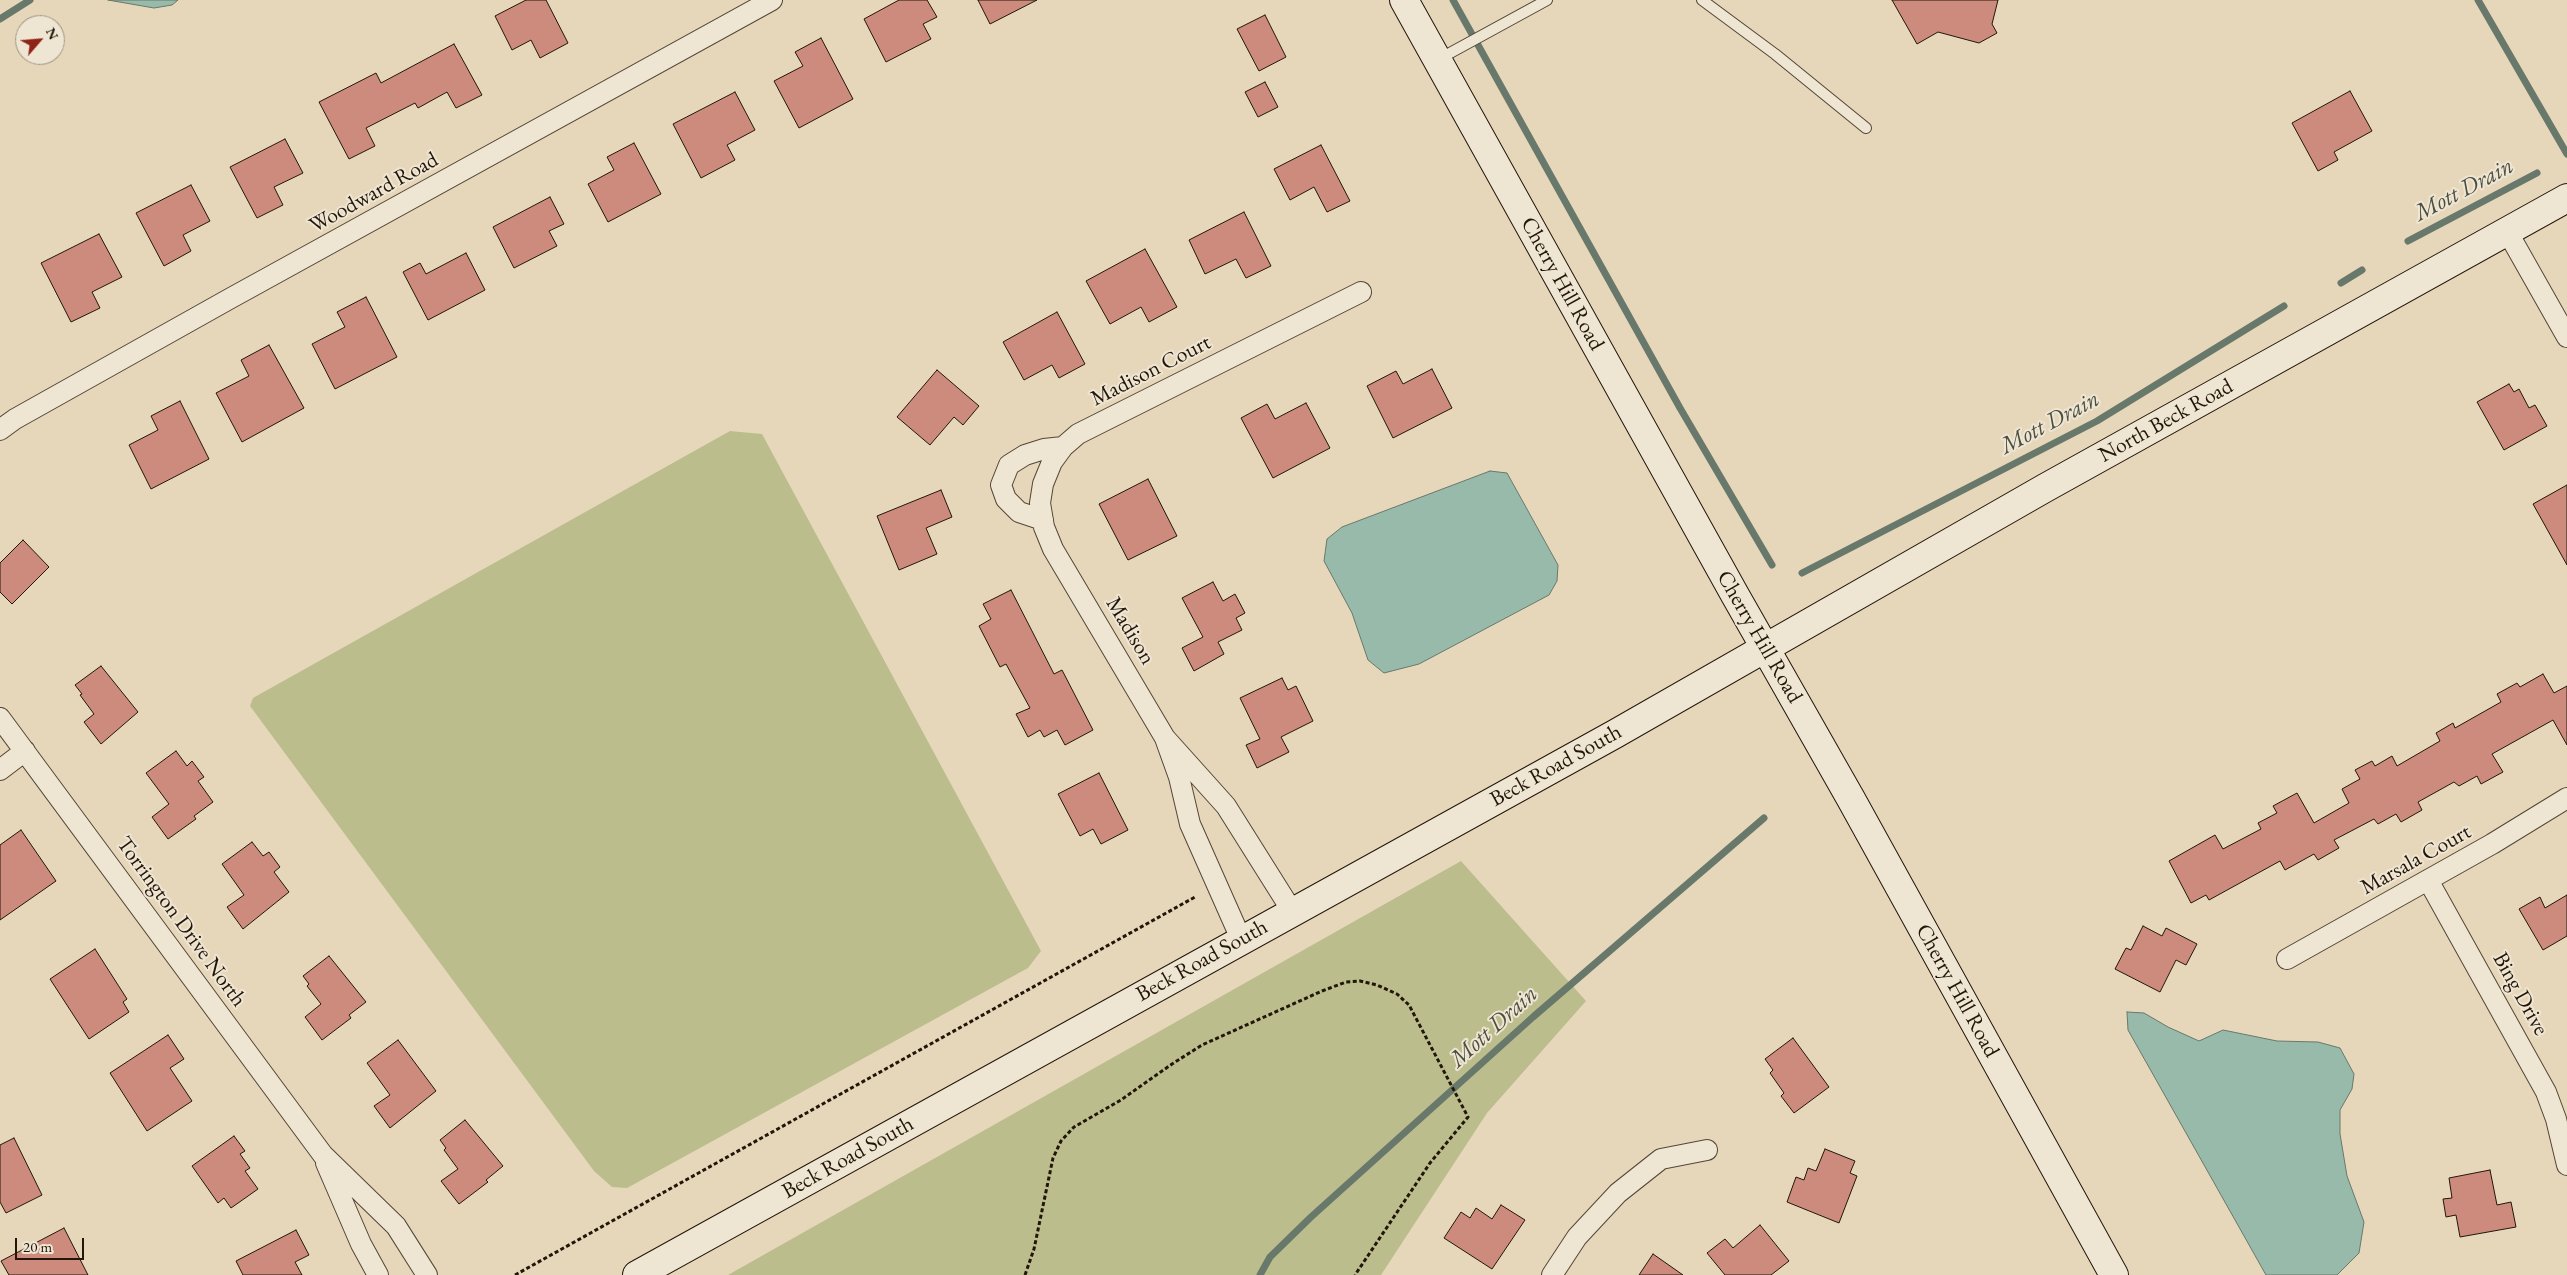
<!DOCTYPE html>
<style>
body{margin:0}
#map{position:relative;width:2567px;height:1275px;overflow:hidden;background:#e6d7bb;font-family:"EB Garamond",serif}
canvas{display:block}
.north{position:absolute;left:15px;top:15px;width:50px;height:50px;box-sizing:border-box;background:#efe5d3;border:1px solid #9d9282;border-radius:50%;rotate:63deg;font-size:14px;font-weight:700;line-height:20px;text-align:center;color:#221609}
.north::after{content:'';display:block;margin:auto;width:18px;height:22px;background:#8f2418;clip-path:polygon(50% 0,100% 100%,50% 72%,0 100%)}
.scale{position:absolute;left:15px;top:1238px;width:69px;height:22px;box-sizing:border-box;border:2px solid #221609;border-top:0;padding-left:6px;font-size:15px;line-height:18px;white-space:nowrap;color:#221609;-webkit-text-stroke:4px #efe5d3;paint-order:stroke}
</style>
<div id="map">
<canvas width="2567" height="1275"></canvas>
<div class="north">N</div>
<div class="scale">20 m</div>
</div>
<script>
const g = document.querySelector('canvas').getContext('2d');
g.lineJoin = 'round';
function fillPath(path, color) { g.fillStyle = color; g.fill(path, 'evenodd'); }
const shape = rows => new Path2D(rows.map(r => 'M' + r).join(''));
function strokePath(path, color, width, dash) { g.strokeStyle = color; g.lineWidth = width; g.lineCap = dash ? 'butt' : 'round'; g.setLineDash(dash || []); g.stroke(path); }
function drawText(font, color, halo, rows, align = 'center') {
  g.font = font + ' "EB Garamond",serif'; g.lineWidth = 4; g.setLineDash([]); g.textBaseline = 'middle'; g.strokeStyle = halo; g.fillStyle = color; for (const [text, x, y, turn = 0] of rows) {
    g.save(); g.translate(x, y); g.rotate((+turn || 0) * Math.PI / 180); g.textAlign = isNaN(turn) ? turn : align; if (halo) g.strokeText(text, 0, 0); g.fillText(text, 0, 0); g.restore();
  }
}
const green = shape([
 [730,431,762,434,1041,951,1028,968,627,1188,612,1187,594,1171,250,706,253,698],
 [1461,861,1586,1001,1487,1113,1381,1275,728,1275]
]);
const water = shape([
 [108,0,178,0,172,5,154,8,108,0],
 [1490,471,1507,473,1558,565,1557,581,1549,595,1419,664,1384,673,1368,660,1352,613,1324,561,1327,539,1342,527,1490,471],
 [2127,1012,2144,1013,2168,1027,2199,1041,2223,1030,2277,1041,2318,1042,2340,1048,2354,1074,2352,1089,2340,1110,2340,1134,2347,1176,2364,1222,2359,1253,2337,1275,2266,1275,2128,1030,2127,1012]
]);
const stream = shape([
 [1453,0,1680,408,1772,565],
 [2478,0,2567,154],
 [0,19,30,0],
 [2408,241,2537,173],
 [2341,283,2362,270],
 [1802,573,2097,421,2284,306],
 [1260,1275,1270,1257,1311,1217,1533,1017,1764,818]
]);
const building = shape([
 [526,0,546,0,568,43,540,58,531,40,512,50,495,16,526,0],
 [899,0,927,0,937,17,923,24,931,39,886,62,864,19,899,0],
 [978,0,1037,0,990,24,978,0],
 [1892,0,1998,0,1992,24,1997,33,1979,43,1938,32,1917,44,1892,0],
 [1265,15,1286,57,1259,71,1237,29,1265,15],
 [821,38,853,99,799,128,774,81,803,66,795,52,821,38],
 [454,44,482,95,456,108,447,92,418,108,415,103,366,128,375,146,349,159,319,102,376,73,381,83,454,44],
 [1265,82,1278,107,1258,117,1245,92,1265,82],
 [2350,91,2372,131,2334,152,2338,160,2318,171,2292,123,2350,91],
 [735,92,755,130,727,145,735,160,701,178,673,124,735,92],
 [285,139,303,173,274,187,283,205,257,218,230,167,285,139],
 [634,143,661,194,608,222,588,184,614,170,607,157,634,143],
 [1321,145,1350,201,1327,212,1314,187,1290,200,1274,169,1321,145],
 [191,185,210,221,183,235,191,251,164,266,136,213,191,185],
 [550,197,564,224,549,231,557,246,514,268,493,227,550,197],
 [1244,212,1271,266,1246,278,1236,259,1205,274,1189,240,1244,212],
 [99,234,122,277,92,292,100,308,71,322,41,263,99,234],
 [1145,249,1177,307,1149,322,1141,307,1110,324,1086,281,1145,249],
 [466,253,485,290,428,320,403,272,420,263,426,274,466,253],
 [366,297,397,357,335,389,312,344,345,327,337,312,366,297],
 [1057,312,1085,364,1059,378,1052,365,1024,380,1003,342,1057,312],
 [269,345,304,408,242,442,216,393,249,376,241,360,269,345],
 [1432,369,1452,408,1393,438,1367,386,1396,371,1403,384,1432,369],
 [937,370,979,406,963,425,954,417,930,445,897,417,937,370],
 [2509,384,2514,392,2519,389,2529,408,2535,405,2547,426,2504,450,2477,402,2509,384],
 [180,401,209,459,151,489,129,445,158,430,151,416,180,401],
 [1306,403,1330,448,1273,478,1241,418,1267,404,1275,419,1306,403],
 [1148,479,1177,536,1128,560,1099,504,1148,479],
 [2567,485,2567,565,2533,504,2567,485],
 [941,490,952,517,926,528,937,554,899,570,877,516,941,490],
 [23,540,49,567,12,604,0,592,0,563,23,540],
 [1213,582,1223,601,1235,594,1245,613,1236,618,1242,630,1218,642,1224,654,1194,671,1182,648,1203,637,1182,598,1213,582],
 [1011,590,1054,674,1062,670,1093,730,1065,745,1057,730,1044,737,1040,730,1028,737,1016,714,1030,708,1006,664,1000,667,979,626,991,619,983,604,1011,590],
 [101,666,138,712,101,744,84,722,94,714,80,695,82,694,75,685,101,666],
 [2543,674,2554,693,2567,686,2567,745,2553,720,2492,754,2503,772,2481,784,2477,776,2459,786,2454,782,2418,802,2422,810,2401,822,2396,814,2378,824,2374,819,2334,840,2339,848,2318,860,2314,854,2285,870,2280,861,2209,900,2206,895,2191,903,2169,861,2215,835,2223,849,2261,829,2258,823,2277,813,2273,806,2297,793,2314,823,2349,803,2342,789,2360,779,2355,770,2372,761,2375,766,2392,756,2397,766,2440,741,2436,733,2453,723,2455,728,2501,702,2497,694,2517,683,2520,687,2543,674],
 [1282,678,1288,690,1296,686,1313,721,1281,737,1289,752,1257,768,1246,745,1260,739,1240,698,1282,678],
 [176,751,187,766,192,761,204,777,198,781,213,802,194,816,196,819,168,839,152,817,169,804,146,773,176,751],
 [1099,773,1128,830,1101,844,1093,829,1080,836,1058,794,1099,773],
 [21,830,56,881,0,920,0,845,21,830],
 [252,842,263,856,269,852,280,867,274,872,289,892,243,929,227,907,244,895,222,864,252,842],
 [2567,895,2567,936,2543,950,2519,909,2540,897,2545,908,2567,895],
 [2143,926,2162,936,2166,928,2197,944,2186,965,2176,960,2160,992,2115,969,2126,948,2131,950,2143,926],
 [95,949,127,999,123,1002,129,1012,89,1039,50,979,95,949],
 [329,956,366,1002,349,1015,351,1018,322,1040,305,1017,321,1004,307,986,309,984,303,976,329,956],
 [168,1035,184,1059,170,1068,192,1101,147,1131,110,1073,168,1035],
 [1793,1038,1829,1087,1794,1113,1781,1096,1784,1093,1770,1073,1773,1070,1765,1059,1793,1038],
 [398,1040,436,1091,390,1128,374,1106,390,1095,367,1063,398,1040],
 [465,1120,503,1166,486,1180,488,1182,459,1204,441,1181,458,1169,444,1150,446,1148,440,1140,465,1120],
 [234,1136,245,1151,240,1154,250,1168,245,1171,258,1189,231,1208,224,1198,218,1203,192,1166,234,1136],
 [14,1138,42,1195,6,1213,0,1202,0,1145,14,1138],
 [1825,1149,1855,1161,1850,1173,1857,1176,1839,1223,1787,1202,1796,1177,1804,1180,1808,1168,1816,1171,1825,1149],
 [2490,1170,2497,1205,2511,1202,2516,1227,2460,1237,2456,1215,2446,1217,2443,1199,2452,1198,2449,1178,2490,1170],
 [1501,1205,1525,1220,1492,1269,1444,1238,1461,1212,1470,1218,1476,1208,1492,1219,1501,1205],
 [1760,1225,1789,1261,1771,1275,1725,1275,1707,1253,1725,1239,1733,1248,1760,1225],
 [64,1228,88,1275,9,1275,1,1261,64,1228],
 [296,1230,309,1255,295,1262,302,1275,243,1275,236,1261,296,1230],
 [1653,1254,1683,1275,1639,1275,1653,1254]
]);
const path = shape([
 [515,1275,1195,897],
 [1025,1275,1034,1249,1053,1158,1061,1141,1074,1127,1121,1100,1172,1064,1202,1045,1322,991,1346,982,1360,981,1377,985,1397,994,1409,1005,1468,1117,1430,1163,1355,1275]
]);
const service = shape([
 [1702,0,1775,54,1866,128],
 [1439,59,1547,0]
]);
const minor = shape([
 [2507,231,2567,337],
 [0,430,15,419,231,298,772,0],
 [1043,520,1019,512,1006,499,1001,485,1009,465,1025,455,1044,449,1063,447],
 [0,718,323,1155,396,1226,427,1275],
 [1165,738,1053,549,1044,527,1040,503,1043,484,1052,462,1063,447,1078,434,1361,292],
 [0,770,25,751],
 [2428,880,2546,1092,2556,1119,2567,1165],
 [1241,939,1190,824,1179,777,1165,738,1226,806,1292,911],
 [2287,959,2492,844,2567,798],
 [326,1163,361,1244,378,1275],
 [1552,1275,1577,1237,1618,1193,1661,1159,1707,1150]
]);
const secondary = shape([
 [1404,0,1735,595,1851,799,2114,1275],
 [637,1275,1615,734,2045,488,2567,198]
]);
const streetNames = [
 ["Woodward Road",374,193,-29],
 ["Cherry Hill Road",1562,284,61],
 ["Madison Court",1151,371,-27],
 ["North Beck Road",2166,421,-29],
 ["Madison",1130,631,59],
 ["Cherry Hill Road",1759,637,60],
 ["Beck Road South",1556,766,-29],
 ["Marsala Court",2416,860,-29],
 ["Torrington Drive North",181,922,54],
 ["Beck Road South",1202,961,-29],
 ["Cherry Hill Road",1957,991,61],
 ["Bing Drive",2520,994,61],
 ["Beck Road South",848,1158,-29]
];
const waterNames = [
 ["Mott Drain",2464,190,-28],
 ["Mott Drain",2050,423,-28],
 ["Mott Drain",1494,1027,-42]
];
fillPath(green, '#bbbd8c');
fillPath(water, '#97baaa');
strokePath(water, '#68786a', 1);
strokePath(stream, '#68786a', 7);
fillPath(building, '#cd8b7d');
strokePath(building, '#221609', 1);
strokePath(service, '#534636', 12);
strokePath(minor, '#534636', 22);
strokePath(secondary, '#221609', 30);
strokePath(path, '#221609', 3, [4, 2.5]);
strokePath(service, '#efe5d3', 10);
strokePath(minor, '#efe5d3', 20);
strokePath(secondary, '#efe5d3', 28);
drawText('22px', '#221609', '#efe5d3', streetNames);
drawText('italic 24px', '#4b4f41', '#efe5d3', waterNames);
</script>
